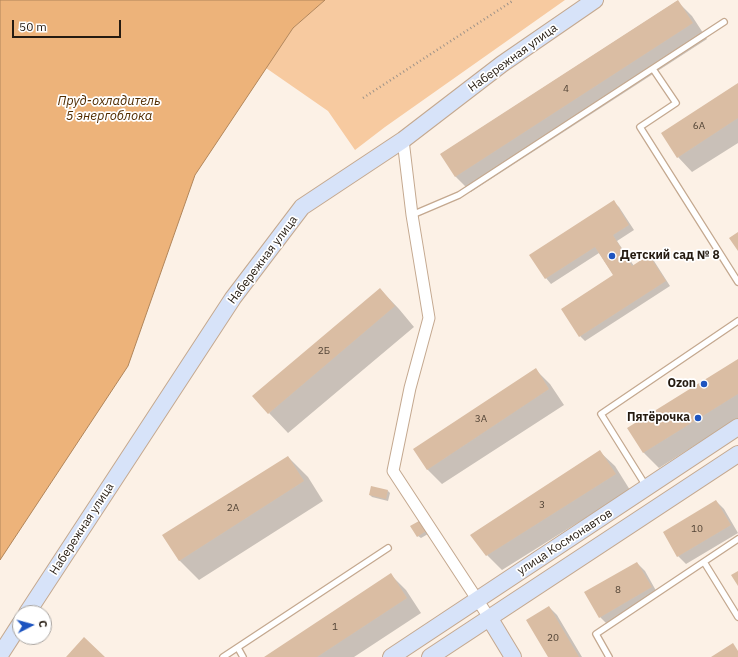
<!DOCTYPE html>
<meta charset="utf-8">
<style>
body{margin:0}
#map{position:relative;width:738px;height:657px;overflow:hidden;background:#fcf1e6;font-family:"IBM Plex Sans",sans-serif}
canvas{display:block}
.north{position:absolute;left:12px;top:605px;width:40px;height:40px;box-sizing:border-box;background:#fff;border:1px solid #a8a4a0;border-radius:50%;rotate:84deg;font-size:11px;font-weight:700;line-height:16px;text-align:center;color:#251b11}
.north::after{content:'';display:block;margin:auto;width:14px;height:18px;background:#1d54c0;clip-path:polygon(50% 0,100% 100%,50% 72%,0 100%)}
.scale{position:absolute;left:12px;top:20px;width:109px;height:18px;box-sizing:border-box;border:2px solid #251b11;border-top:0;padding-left:5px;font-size:12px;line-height:14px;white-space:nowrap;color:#251b11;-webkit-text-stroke:3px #fff;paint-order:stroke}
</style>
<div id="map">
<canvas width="738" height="657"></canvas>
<div class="north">С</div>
<div class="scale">50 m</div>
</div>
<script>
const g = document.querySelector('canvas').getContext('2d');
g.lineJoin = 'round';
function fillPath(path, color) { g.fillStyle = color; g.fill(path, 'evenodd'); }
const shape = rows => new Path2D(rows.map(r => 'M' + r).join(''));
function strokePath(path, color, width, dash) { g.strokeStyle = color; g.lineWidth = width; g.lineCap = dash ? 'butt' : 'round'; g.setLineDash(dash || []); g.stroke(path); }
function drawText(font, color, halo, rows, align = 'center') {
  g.font = font + ' "IBM Plex Sans",sans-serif'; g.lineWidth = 3.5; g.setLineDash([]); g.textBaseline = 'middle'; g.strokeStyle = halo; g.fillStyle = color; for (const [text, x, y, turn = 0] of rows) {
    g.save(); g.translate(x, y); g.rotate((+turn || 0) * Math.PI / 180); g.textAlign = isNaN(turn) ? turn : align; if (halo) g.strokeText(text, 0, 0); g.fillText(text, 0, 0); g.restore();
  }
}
const green = shape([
 [325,0,565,0,385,127,355,150,328,111,266,68,293,28]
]);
const water = shape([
 [0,0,325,0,293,28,195,175,128,366,0,560,0,0]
]);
const shadow = shape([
 [677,1,692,16,707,39,471,192,456,177,441,154],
 [738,84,738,143,692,172,678,157],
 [614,202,619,207,634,230,617,241,634,266,649,256,654,261,670,286,585,341,580,336,614,276,599,253,551,284,546,278,531,255],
 [380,289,399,309,414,327,288,433,269,413],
 [738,360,738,418,659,468,644,453,629,428],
 [535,369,550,384,564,405,442,484,427,469],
 [600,452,615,466,630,490,502,570,487,555],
 [288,457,308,477,323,501,199,580,179,560],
 [388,491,390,493,388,501,372,497,370,495],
 [716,501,724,509,738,533,686,564,678,556,664,533],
 [419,522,428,534,421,538,418,536],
 [637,563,645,571,659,596,608,625,600,617],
 [391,575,406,590,421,613,354,657,266,657],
 [549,607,557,615,582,657,549,657]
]);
const building = shape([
 [678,0,693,23,455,177,440,154],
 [738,83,738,118,677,158,661,133],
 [614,200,629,225,613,235,632,266,649,255,666,281,579,337,561,309,613,275,595,247,545,279,529,255],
 [738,232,738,251,729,238],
 [380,288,395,306,268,414,252,396],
 [738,359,738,394,643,453,627,428],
 [536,368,549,389,427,470,413,449],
 [600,450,616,474,486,556,470,535],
 [288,456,304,481,179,561,162,535],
 [371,486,388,490,386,499,369,495],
 [716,500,731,525,677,557,663,532],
 [419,521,426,531,417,537,410,526],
 [637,562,652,587,599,618,584,592],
 [738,571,738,586,731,575],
 [391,573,407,598,317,657,264,657],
 [549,606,579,657,548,657,526,620],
 [84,637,105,657,66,657],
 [733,643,738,651,738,657,711,657]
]);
const path = shape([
 [363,98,514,0]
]);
const lane = shape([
 [653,69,676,103,640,127,738,282],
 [412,215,459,195,724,22],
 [646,486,601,414,738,321],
 [704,562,738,617],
 [238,648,243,657],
 [223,657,388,548],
 [609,657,596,634,738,539]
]);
const street = shape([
 [403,140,412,215,429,318,410,388,393,471,490,619]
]);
const secondary = shape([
 [27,613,233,298,302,207,403,140,502,64,595,0],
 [490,619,513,657],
 [0,655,20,624],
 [391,657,738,427],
 [430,657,738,454]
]);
const markers = [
 [612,256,4,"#1d54c0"],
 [704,384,4,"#1d54c0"],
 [698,418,4,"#1d54c0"]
];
const numberNames = [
 ["4",566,89],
 ["6А",699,126],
 ["2Б",324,351],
 ["3А",481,419],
 ["3",542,505],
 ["2А",233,508],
 ["10",697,529],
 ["8",618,590],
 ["1",335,627],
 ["20",553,638]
];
const streetNames = [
 ["Набережная улица",513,58,-36],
 ["Набережная улица",263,260,-53],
 ["Набережная улица",82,529,-57],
 ["улица Космонавтов",565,542,-33]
];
const poiNames = [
 ["Детский сад № 8",620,256,"left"],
 ["Ozon",696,384],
 ["Пятёрочка",690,418]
];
const waterNames = [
 ["Пруд-охладитель",109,101],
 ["5 энергоблока",109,116]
];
fillPath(green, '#f7caa0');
fillPath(water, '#edb37a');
strokePath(water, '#b1855a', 1);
fillPath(shadow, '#0003');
fillPath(building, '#dabda3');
strokePath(lane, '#c4a88f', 8);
strokePath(street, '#c4a88f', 13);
strokePath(secondary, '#c4a88f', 18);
strokePath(path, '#9e9389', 2.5, [1, 3]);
strokePath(lane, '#fff', 5.5);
strokePath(street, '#fff', 11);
strokePath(secondary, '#d7e3f9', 16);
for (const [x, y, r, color] of markers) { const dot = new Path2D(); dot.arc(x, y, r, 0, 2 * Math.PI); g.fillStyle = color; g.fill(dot); strokePath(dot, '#fff', 1.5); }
drawText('10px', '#524436', null, numberNames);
drawText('12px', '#251b11', '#fff', streetNames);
drawText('bold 12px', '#251b11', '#fff', poiNames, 'right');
drawText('italic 13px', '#512c00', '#fff', waterNames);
</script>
